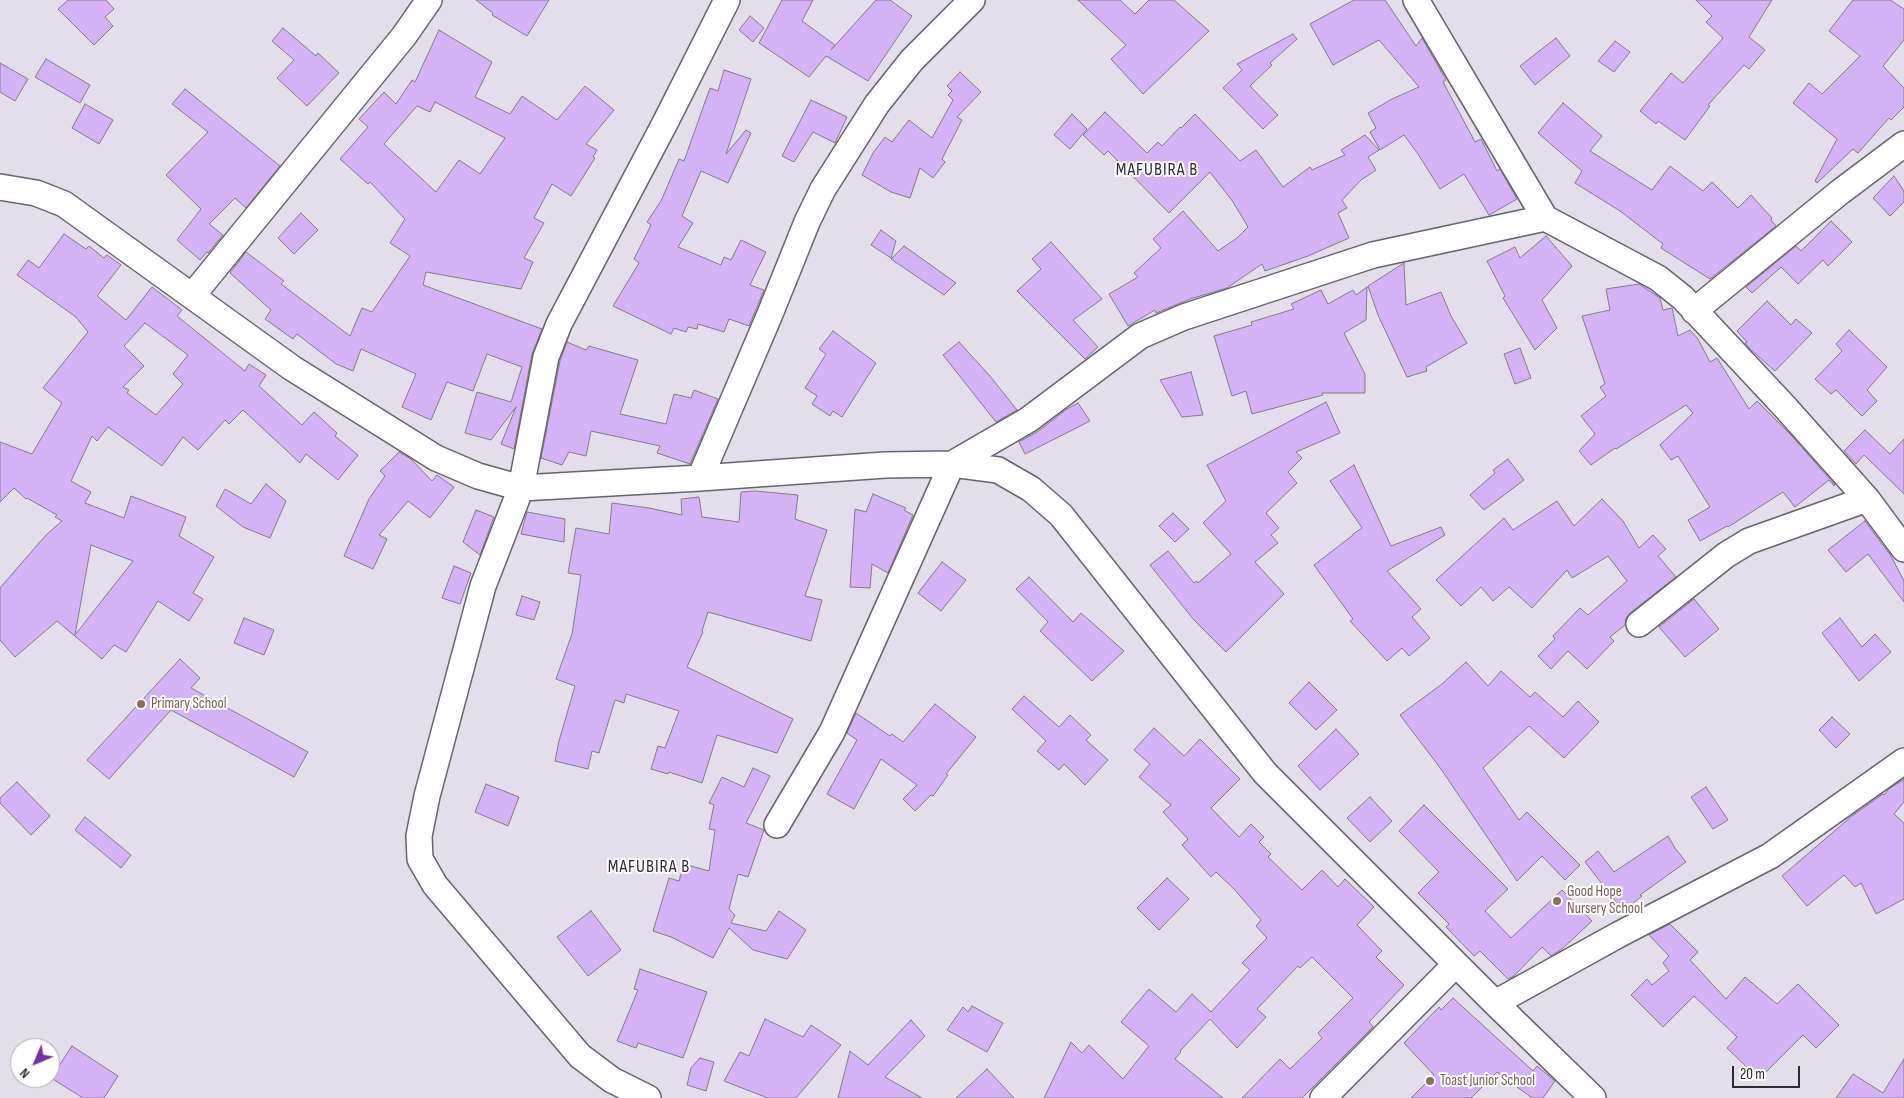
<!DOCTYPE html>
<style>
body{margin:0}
#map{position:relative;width:1904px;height:1098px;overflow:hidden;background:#e4ddeb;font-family:"Sofia Sans Condensed",sans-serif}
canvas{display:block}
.north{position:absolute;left:10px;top:1038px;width:50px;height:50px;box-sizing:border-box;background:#fff;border:1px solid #acabad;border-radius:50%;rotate:225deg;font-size:14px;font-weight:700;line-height:20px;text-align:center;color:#2f2c31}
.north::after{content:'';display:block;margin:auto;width:18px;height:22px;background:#7430a4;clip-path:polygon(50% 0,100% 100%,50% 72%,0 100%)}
.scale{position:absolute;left:1732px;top:1066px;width:68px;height:22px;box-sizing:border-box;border:2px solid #2f2c31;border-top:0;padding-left:6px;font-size:15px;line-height:18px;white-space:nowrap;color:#2f2c31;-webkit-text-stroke:4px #fff;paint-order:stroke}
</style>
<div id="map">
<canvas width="1904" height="1098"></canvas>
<div class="north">N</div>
<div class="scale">20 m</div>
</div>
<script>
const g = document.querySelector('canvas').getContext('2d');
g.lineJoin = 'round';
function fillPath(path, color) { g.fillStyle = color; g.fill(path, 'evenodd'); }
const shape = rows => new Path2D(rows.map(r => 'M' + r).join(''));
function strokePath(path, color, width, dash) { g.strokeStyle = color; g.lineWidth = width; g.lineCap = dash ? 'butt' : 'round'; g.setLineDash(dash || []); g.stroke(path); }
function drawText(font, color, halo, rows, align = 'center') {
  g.font = font + ' "Sofia Sans Condensed",sans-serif'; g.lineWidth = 4; g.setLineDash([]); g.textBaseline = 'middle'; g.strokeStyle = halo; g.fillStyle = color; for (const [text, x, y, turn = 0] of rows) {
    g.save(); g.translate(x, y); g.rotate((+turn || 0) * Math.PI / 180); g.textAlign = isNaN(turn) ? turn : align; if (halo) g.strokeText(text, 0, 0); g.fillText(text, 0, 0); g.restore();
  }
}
const building = shape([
 [68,0,106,0,114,9,105,17,113,26,94,45,58,9,68,0],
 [476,0,549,0,527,36,492,15,493,13,476,0],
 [782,0,813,0,802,21,835,45,831,50,876,0,890,0,912,16,868,81,826,56,809,77,759,43,782,0],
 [1078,0,1120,0,1135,14,1149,0,1174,0,1209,31,1143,94,1111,59,1126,45,1078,0],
 [1354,0,1385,0,1416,46,1422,38,1446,80,1443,82,1475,142,1481,139,1497,171,1500,169,1517,199,1489,215,1464,174,1440,189,1418,154,1404,135,1380,150,1370,132,1376,128,1368,113,1392,99,1419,87,1379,40,1333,65,1310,24,1354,0],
 [1696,0,1772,0,1749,37,1765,50,1749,69,1744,65,1708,105,1710,106,1685,140,1658,121,1656,124,1640,111,1671,73,1683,83,1723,38,1706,22,1712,16,1696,0],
 [1853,0,1890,0,1904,9,1904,40,1883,66,1904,88,1904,107,1891,120,1889,118,1858,153,1853,149,1817,183,1815,181,1837,139,1793,103,1809,83,1822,94,1860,56,1829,31,1853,0],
 [750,16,764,28,753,42,739,30,750,16],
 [283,28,316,56,318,53,339,73,307,106,277,78,294,60,272,41,283,28],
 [439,30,492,62,475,97,510,114,522,96,557,120,585,86,614,110,586,144,597,150,593,157,595,158,571,196,552,184,534,218,544,223,524,258,533,262,521,289,426,272,423,285,542,329,532,354,514,449,501,444,516,407,491,440,465,433,477,392,511,402,522,367,487,354,473,391,447,382,431,420,402,407,416,374,361,349,353,371,336,364,297,334,293,339,265,319,271,310,230,273,246,252,284,281,281,284,350,336,362,308,372,312,410,256,390,243,405,219,370,182,368,184,340,159,368,127,359,119,384,92,396,104,412,80,415,82,439,30],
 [435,102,505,138,480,174,459,160,436,192,384,144,417,106,430,112,435,102],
 [1293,34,1297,39,1270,63,1272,65,1250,86,1278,115,1263,129,1223,88,1242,70,1237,64,1293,34],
 [1556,38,1570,56,1535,85,1520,66,1556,38],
 [1615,41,1630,52,1614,72,1598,61,1615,41],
 [46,59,90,85,80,103,35,77,46,59],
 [0,63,28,79,15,101,0,92,0,63],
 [724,70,751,79,726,154,746,130,751,133,728,183,701,171,682,216,693,223,678,247,721,265,724,257,731,260,741,240,766,252,750,285,764,290,749,326,729,319,724,332,698,324,697,329,688,327,686,332,674,328,671,334,613,306,639,263,634,259,651,225,647,222,661,201,679,159,684,161,710,88,718,91,724,70],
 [960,72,981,92,957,117,962,120,942,159,945,162,933,178,920,168,910,198,891,192,862,175,873,153,885,137,892,142,909,120,932,138,953,100,948,95,952,91,947,86,960,72],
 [185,89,280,166,246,208,235,198,209,224,223,235,208,253,207,252,200,260,177,240,201,209,166,175,208,132,172,104,185,89],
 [811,100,847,117,835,143,813,132,794,162,782,156,811,100],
 [1563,103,1602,136,1590,151,1652,190,1670,166,1703,191,1712,182,1738,208,1751,195,1772,218,1771,220,1776,226,1710,279,1661,248,1663,244,1620,211,1575,183,1582,171,1538,133,1563,103],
 [85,104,113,120,99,144,72,128,85,104],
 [1105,112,1147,153,1158,142,1162,146,1180,127,1181,128,1195,114,1240,161,1256,150,1283,187,1310,167,1312,170,1345,155,1341,150,1365,135,1379,150,1368,157,1376,170,1361,180,1342,200,1347,208,1338,213,1349,238,1308,256,1265,271,1262,264,1227,288,1190,299,1156,313,1155,310,1128,326,1109,294,1138,277,1134,273,1161,248,1153,239,1183,211,1218,251,1237,238,1248,227,1233,202,1210,172,1169,213,1108,151,1104,155,1083,135,1105,112],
 [1072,114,1087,129,1070,149,1054,135,1072,114],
 [1894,176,1904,191,1904,202,1890,216,1873,198,1894,176],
 [301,213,318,230,294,254,278,238,301,213],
 [1831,221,1852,242,1828,266,1823,260,1798,284,1781,267,1752,293,1746,287,1796,246,1801,251,1831,221],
 [881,230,896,241,891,258,871,245,881,230],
 [64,234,86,249,89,246,104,258,107,255,121,265,97,296,126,320,152,287,182,310,177,316,245,371,249,364,266,375,259,386,302,425,314,412,337,433,335,436,358,455,338,480,306,454,300,463,243,410,229,424,225,420,198,450,183,437,162,466,108,427,97,441,92,436,71,481,91,492,85,503,124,518,131,496,186,517,179,536,214,557,193,593,203,599,189,621,158,601,126,652,114,645,102,659,57,621,15,657,0,640,0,588,46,535,62,521,55,517,57,515,27,498,26,499,14,488,0,502,0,442,32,454,62,403,43,388,88,332,76,317,17,275,28,260,39,268,64,234],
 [145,323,188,355,173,374,183,384,156,415,127,393,129,390,123,387,144,366,124,346,145,323],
 [91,545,133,561,75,635,91,545],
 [1546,236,1572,266,1542,300,1557,328,1535,350,1503,298,1505,296,1487,261,1515,247,1520,258,1546,236],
 [1051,242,1102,299,1073,320,1098,347,1085,359,1017,291,1041,269,1032,259,1051,242],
 [904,246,956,283,944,295,891,259,904,246],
 [1404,263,1406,305,1441,292,1451,316,1467,343,1426,367,1427,371,1407,377,1378,315,1368,286,1404,263],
 [1639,284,1660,298,1663,310,1672,308,1678,336,1690,330,1698,339,1710,362,1717,358,1749,409,1757,401,1790,434,1835,485,1834,486,1829,480,1795,507,1783,492,1728,527,1727,526,1700,541,1688,520,1710,507,1678,456,1671,460,1660,445,1693,413,1686,405,1616,449,1615,448,1591,465,1579,451,1595,434,1581,416,1606,396,1600,387,1605,384,1582,316,1610,310,1606,289,1639,284],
 [1367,287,1366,320,1344,333,1365,374,1365,393,1322,393,1323,395,1252,414,1246,391,1232,396,1214,336,1252,325,1251,322,1294,309,1291,304,1321,290,1328,304,1353,290,1356,295,1367,287],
 [1767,301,1791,325,1796,319,1812,333,1775,371,1749,348,1745,343,1747,342,1737,331,1767,301],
 [1849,330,1887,367,1867,390,1877,401,1862,416,1836,390,1831,394,1815,379,1842,351,1836,344,1849,330],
 [833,331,876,363,842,417,833,411,830,416,812,404,817,396,805,388,826,354,819,349,833,331],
 [567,342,586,350,589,346,638,360,620,414,666,424,674,394,691,398,694,390,718,399,690,464,657,453,660,446,591,431,586,456,569,452,562,465,541,458,560,361,567,342],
 [959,342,990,376,1017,410,996,422,943,355,959,342],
 [1520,348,1531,378,1515,384,1504,354,1520,348],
 [1191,372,1203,415,1182,417,1160,380,1191,372],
 [1326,402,1340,433,1296,452,1302,458,1288,472,1297,483,1266,513,1279,528,1271,535,1278,543,1255,562,1284,594,1226,652,1194,620,1150,565,1168,551,1194,583,1197,581,1198,583,1231,554,1203,523,1226,501,1207,465,1326,402],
 [1078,403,1090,421,1025,454,1019,442,1037,432,1067,409,1078,403],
 [1865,430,1890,454,1904,439,1904,494,1864,455,1856,464,1844,451,1865,430],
 [399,452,411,459,432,481,437,475,454,487,430,518,408,501,379,535,387,539,373,569,344,556,369,499,385,476,380,471,399,452],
 [1508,459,1524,480,1484,510,1470,495,1495,473,1493,470,1508,459],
 [1354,465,1391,546,1441,527,1445,535,1387,571,1421,609,1412,617,1430,638,1409,656,1402,648,1387,661,1350,621,1353,619,1314,565,1353,535,1353,534,1362,528,1330,481,1354,465],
 [266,484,286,501,270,538,243,527,216,506,225,489,251,504,266,484],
 [755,491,798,495,795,519,827,530,805,596,822,600,811,641,708,612,702,631,703,632,687,667,793,719,777,753,717,735,702,783,669,772,668,774,651,769,658,746,665,748,679,711,626,694,624,703,615,700,599,753,592,751,588,769,555,761,559,741,575,686,556,679,572,634,581,575,568,573,576,528,609,534,612,503,649,508,682,515,681,499,699,497,702,517,739,522,741,492,755,491],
 [873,494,906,508,904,510,913,515,888,573,872,564,870,588,850,587,855,509,866,512,873,494],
 [1602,499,1623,521,1639,548,1653,535,1666,549,1658,556,1676,577,1630,613,1626,618,1625,625,1610,637,1614,641,1587,669,1568,651,1551,669,1538,656,1555,639,1553,636,1580,608,1588,615,1627,581,1608,556,1572,578,1567,570,1532,608,1509,587,1493,601,1481,587,1461,606,1436,580,1504,518,1513,530,1557,501,1574,526,1602,499],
 [476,510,494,517,480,555,463,542,476,510],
 [527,512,565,519,564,542,521,534,527,512],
 [1173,513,1189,529,1175,542,1159,526,1173,513],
 [1865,521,1891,556,1904,581,1904,602,1868,554,1846,572,1828,550,1865,521],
 [942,562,966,580,941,611,918,593,942,562],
 [454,566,471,573,460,604,442,598,454,566],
 [1029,577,1073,622,1081,613,1124,651,1092,681,1040,631,1048,622,1016,589,1029,577],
 [522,596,540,602,534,620,516,615,522,596],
 [1694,599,1719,629,1685,657,1659,627,1694,599],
 [244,618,274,630,264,655,234,643,244,618],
 [1840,618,1862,647,1875,634,1891,652,1859,681,1822,633,1840,618],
 [180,659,200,678,191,688,308,752,294,777,171,710,109,779,87,760,180,659],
 [1466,662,1488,686,1501,671,1530,697,1535,692,1563,717,1578,701,1599,722,1564,758,1529,726,1483,768,1519,820,1527,812,1580,865,1565,880,1542,856,1517,881,1441,769,1400,715,1442,684,1466,662],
 [1309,682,1337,710,1316,730,1289,703,1309,682],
 [1024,696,1059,727,1070,715,1091,735,1086,740,1108,760,1085,785,1064,764,1059,770,1037,751,1046,741,1012,709,1024,696],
 [935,704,976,737,946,774,948,775,933,796,931,795,915,811,903,799,917,785,881,759,854,809,827,794,857,740,847,733,856,713,890,736,892,734,903,742,935,704],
 [1832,717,1850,734,1836,748,1819,730,1832,717],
 [1154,728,1184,756,1200,739,1240,779,1211,808,1239,837,1251,824,1264,837,1259,842,1271,854,1268,857,1302,890,1322,870,1338,887,1345,879,1374,907,1357,925,1382,951,1376,957,1404,985,1369,1022,1373,1027,1302,1098,1242,1098,1280,1059,1290,1069,1322,1038,1318,1033,1353,998,1312,957,1300,968,1298,966,1257,1009,1266,1017,1237,1048,1210,1019,1180,1051,1181,1052,1175,1059,1223,1098,1044,1098,1071,1042,1082,1053,1089,1045,1123,1079,1149,1046,1121,1022,1149,989,1176,1012,1192,994,1211,1012,1250,970,1242,963,1267,938,1256,926,1261,920,1234,889,1216,872,1211,877,1182,845,1188,839,1163,812,1171,805,1139,777,1150,764,1134,750,1154,728],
 [1336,729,1359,754,1320,790,1298,766,1336,729],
 [753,768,770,776,746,823,764,830,748,877,738,874,729,909,735,915,731,923,766,931,779,911,806,930,787,959,753,950,729,928,713,958,671,937,653,931,669,878,679,881,684,864,709,871,715,830,709,829,714,805,709,803,722,777,744,787,753,768],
 [1904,779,1904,802,1894,814,1904,823,1904,899,1876,914,1861,883,1855,887,1844,875,1807,906,1782,876,1852,816,1883,794,1884,795,1889,789,1904,779],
 [17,782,50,816,31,835,0,803,0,798,17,782],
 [486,784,519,797,508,826,475,812,486,784],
 [1706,787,1728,820,1713,829,1691,797,1706,787],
 [1370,797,1392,821,1370,842,1347,818,1370,797],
 [1424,805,1508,889,1485,911,1511,938,1562,890,1592,921,1562,949,1551,956,1542,947,1514,976,1508,979,1480,951,1474,956,1446,927,1449,924,1418,893,1439,872,1399,831,1424,805],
 [85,817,131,855,121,868,75,830,85,817],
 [1668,836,1675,848,1686,862,1640,895,1642,896,1623,911,1585,862,1598,851,1614,872,1668,836],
 [1167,878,1189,899,1159,930,1137,908,1167,878],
 [591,911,621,950,588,976,557,937,591,911],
 [1670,924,1698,952,1690,960,1726,999,1745,977,1777,1004,1798,984,1839,1025,1816,1048,1803,1035,1759,1079,1727,1048,1737,1037,1694,996,1663,1027,1631,995,1647,979,1652,985,1669,971,1663,963,1669,956,1649,935,1670,924],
 [640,969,707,992,683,1058,638,1043,636,1048,617,1041,638,990,634,989,640,969],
 [1453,998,1533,1071,1537,1066,1555,1081,1543,1098,1532,1098,1497,1072,1471,1098,1411,1098,1434,1075,1404,1043,1439,1007,1441,1010,1453,998],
 [972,1006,1003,1023,987,1052,947,1030,963,1007,968,1012,972,1006],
 [765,1019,803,1037,811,1025,841,1045,796,1098,768,1098,724,1081,740,1052,749,1056,765,1019],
 [911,1020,925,1036,885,1077,922,1098,838,1098,850,1051,868,1065,911,1020],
 [72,1046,118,1076,104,1098,83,1098,51,1078,72,1046],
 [700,1058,714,1062,706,1091,687,1085,691,1068,700,1058],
 [1904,1059,1904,1098,1836,1098,1853,1074,1883,1093,1904,1059],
 [987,1069,1014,1098,956,1098,987,1069]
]);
const minor = shape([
 [1416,0,1545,218,1658,278,1683,298,1785,407,1867,499,1904,549],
 [0,187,36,193,64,204,292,368,436,458,478,476,521,488,700,478,885,465,952,464,998,470,1031,489,1061,515,1265,773,1495,1003,1593,1098],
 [192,296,404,36,429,0],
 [1694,311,1840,192,1904,144],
 [700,478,770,314,807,222,823,189,877,104,912,60,972,0],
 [1639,624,1726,555,1749,541,1867,499],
 [777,825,832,732,952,464,1028,420,1140,336,1184,317,1373,255,1545,218],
 [1495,1003,1618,935,1770,856,1904,761],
 [648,1098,612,1080,580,1056,435,885,420,859,419,836,427,796,483,586,521,488,546,357,559,324,665,123,727,0],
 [1323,1098,1456,964]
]);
const markers = [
 [141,704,5,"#8d6e63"],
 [1557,901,5,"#8d6e63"],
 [1430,1081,5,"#8d6e63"]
];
const educationNames = [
 ["Primary School",151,704],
 ["Good Hope",1567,892],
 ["Nursery School",1567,909],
 ["Toast Junior School",1440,1081]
];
const quarterNames = [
 ["MAFUBIRA B",1157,170],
 ["MAFUBIRA B",649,867]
];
fillPath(building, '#d5b1f6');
strokePath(building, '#827c89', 1);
strokePath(minor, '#68626e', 28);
strokePath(minor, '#fff', 25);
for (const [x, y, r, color] of markers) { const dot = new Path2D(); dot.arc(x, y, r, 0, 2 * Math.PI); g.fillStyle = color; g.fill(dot); strokePath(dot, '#fff', 2); }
drawText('15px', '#785e54', '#fff', educationNames, 'left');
g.letterSpacing = '1px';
drawText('18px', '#2e2833', '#fff', quarterNames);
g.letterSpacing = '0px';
</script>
